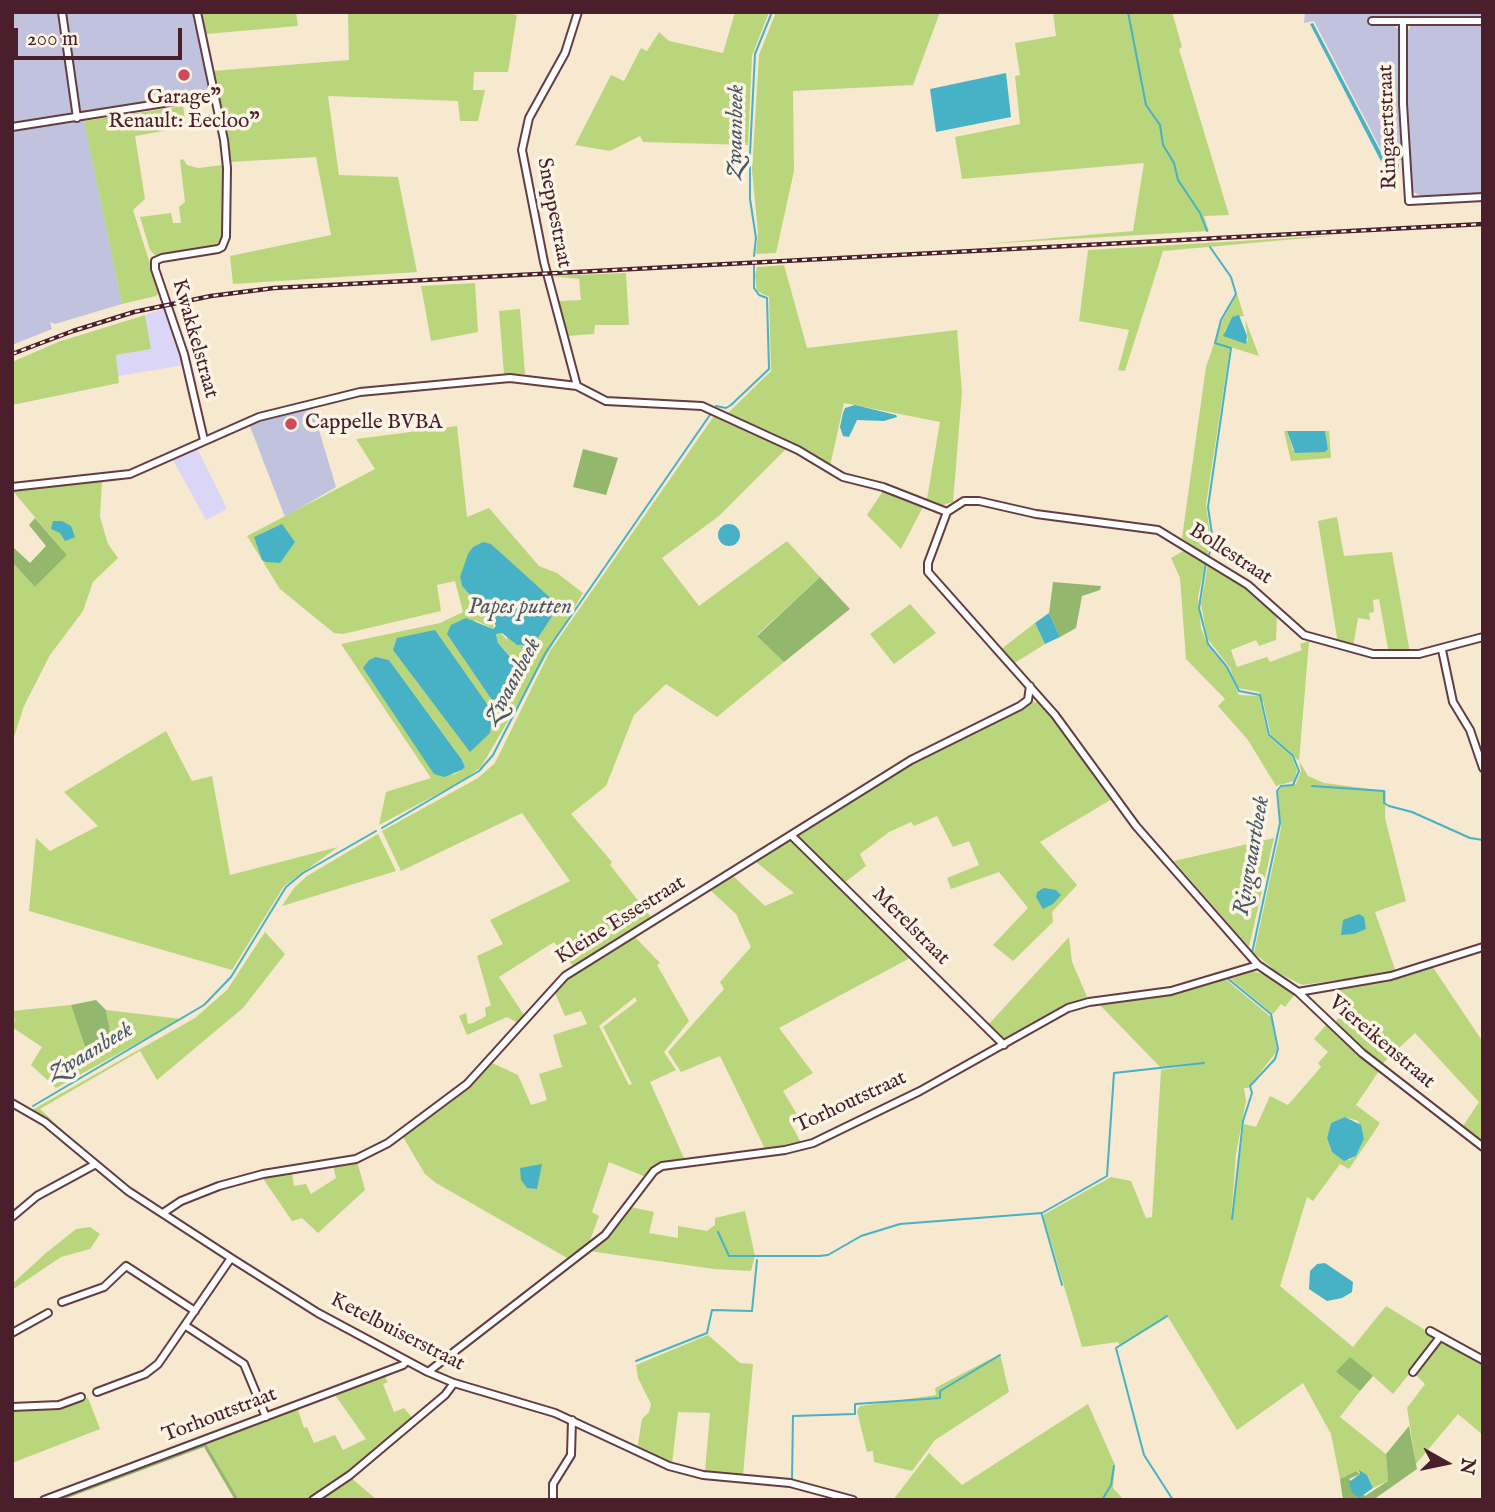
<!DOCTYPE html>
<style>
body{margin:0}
#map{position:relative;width:1495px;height:1512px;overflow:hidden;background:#f7e8d0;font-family:"IM FELL English",serif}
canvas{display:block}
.frame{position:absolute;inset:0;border:14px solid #4a1f2b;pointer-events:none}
.north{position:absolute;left:1411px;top:1428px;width:70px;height:70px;-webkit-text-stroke:5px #fcf5e5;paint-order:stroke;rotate:99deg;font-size:19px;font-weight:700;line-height:28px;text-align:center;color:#4a1f2b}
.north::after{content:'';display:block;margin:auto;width:24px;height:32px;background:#4a1f2b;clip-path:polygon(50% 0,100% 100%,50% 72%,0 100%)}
.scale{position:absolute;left:14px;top:28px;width:168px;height:32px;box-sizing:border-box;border:4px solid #4a1f2b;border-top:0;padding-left:9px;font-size:21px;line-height:24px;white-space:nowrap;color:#4a1f2b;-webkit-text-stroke:5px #fcf5e5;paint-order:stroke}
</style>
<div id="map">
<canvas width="1495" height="1512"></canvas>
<div class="frame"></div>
<div class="north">N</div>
<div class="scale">200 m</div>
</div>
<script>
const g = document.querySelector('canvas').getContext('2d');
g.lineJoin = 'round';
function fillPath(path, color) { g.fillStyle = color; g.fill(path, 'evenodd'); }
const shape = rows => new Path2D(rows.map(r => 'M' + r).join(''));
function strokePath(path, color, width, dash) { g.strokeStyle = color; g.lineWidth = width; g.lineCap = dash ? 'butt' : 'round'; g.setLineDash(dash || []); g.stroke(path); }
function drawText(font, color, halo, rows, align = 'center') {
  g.font = font + ' "IM FELL English",serif'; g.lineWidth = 7; g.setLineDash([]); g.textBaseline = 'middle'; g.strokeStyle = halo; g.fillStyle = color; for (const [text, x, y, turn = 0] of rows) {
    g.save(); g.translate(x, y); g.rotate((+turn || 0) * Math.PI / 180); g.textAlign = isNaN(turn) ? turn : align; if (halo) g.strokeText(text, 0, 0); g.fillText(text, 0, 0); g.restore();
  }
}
const built = shape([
 [166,308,184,365,118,376,116,355,150,349,145,315],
 [197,448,227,509,206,520,173,460]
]);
const industrial = shape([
 [12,12,193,12,208,88,203,96,88,113,84,120,122,304,55,324,50,322,52,329,12,345],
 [1305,12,1483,12,1483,18,1370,18,1371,24,1392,24,1400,30,1404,160,1387,161,1314,21,1304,23],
 [1417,24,1483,24,1483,194,1423,197,1413,192,1406,105,1406,35,1411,25],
 [312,407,336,487,285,517,249,424]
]);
const green = shape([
 [202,12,296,12,298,26,206,34],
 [348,12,503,12,517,15,508,72,474,72,473,90,485,90,478,121,460,121,458,101,328,96,339,175,398,177,417,272,233,284,230,256,331,235,316,157,229,162,213,71,349,60],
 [735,12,769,12,752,56,748,145,643,142,640,136,610,151,575,145,611,75,624,81,641,48,647,51,659,32,669,41,723,53],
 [776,12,940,12,913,85,793,91,794,171,776,253,756,254,758,233,752,170,759,55],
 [1053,12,1172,12,1182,47,1179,49,1229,215,1204,216,1209,231,984,244,1133,231,1144,163,962,179,955,137,1020,124,1015,76,1020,75,1015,43,1056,36],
 [183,106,186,127,135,136,145,199,133,210,159,292,156,296,122,304,84,121],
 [183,159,187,165,198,168,223,165,223,239,212,247,155,255,150,250,140,217,171,213,173,223,181,223,179,207,185,202,180,160],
 [1340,235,1163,251,1125,371,1118,370,1129,330,1079,321,1088,250],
 [784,265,807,348,957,330,962,392,953,502,943,505,927,499,940,422,844,403,830,466,782,437,728,413,771,371,769,297,757,291,755,276,757,267],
 [626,273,629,325,595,325,594,334,567,336,557,301,581,300,579,279,551,276],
 [475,283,478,332,431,341,421,286],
 [1237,294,1244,316,1232,317,1224,332,1248,341,1245,319,1259,356,1230,347,1206,505,1211,540,1207,556,1182,538,1206,367,1222,321],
 [520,309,525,374,504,374,499,311],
 [145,315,151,349,116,355,119,383,12,405,12,362,58,342],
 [714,416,784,447,785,450,719,516,662,558,699,606,787,541,820,577,757,635,784,662,717,717,666,684,634,715,606,786,571,814,612,862,610,865,652,918,574,967,554,942,499,977,524,1015,518,1023,507,1017,467,1035,459,1016,466,1013,468,1024,473,1023,486,1016,485,1008,491,1005,477,956,503,944,490,920,570,881,522,813,401,871,382,831,478,778,495,763,550,651],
 [457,426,467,517,489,508,539,566,557,573,583,593,481,767,462,781,379,825,386,792,431,778,341,644,440,623,463,612,455,581,437,585,441,611,343,634,334,633,280,589,247,536,375,469,356,439],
 [491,544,506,559,507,640,501,633,496,634,498,643,518,664,523,683,511,698,491,700,475,620,493,629,494,621,482,600,470,595,462,586,460,578,473,547],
 [376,657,389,660,462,760,465,767,462,770,453,775],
 [1284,431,1287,431,1293,450,1325,452,1328,449,1325,431,1329,431,1331,458,1291,461],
 [102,481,100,517,108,544,118,558,93,582,83,611,50,655,24,706,13,740,12,562,35,587,67,555,12,490],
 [883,491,923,507,901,549,867,515],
 [1337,517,1344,556,1392,552,1410,653,1389,654,1379,599,1373,600,1374,612,1369,613,1370,620,1358,618,1353,647,1338,644,1318,521],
 [1185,550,1206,560,1198,597,1201,628,1208,646,1228,670,1239,695,1261,696,1259,692,1237,688,1230,668,1207,638,1201,604,1208,562,1277,612,1276,640,1259,646,1256,640,1231,650,1237,667,1267,657,1270,662,1302,650,1300,644,1309,641,1299,761,1308,776,1324,783,1386,791,1385,818,1406,901,1375,912,1396,972,1302,985,1277,972,1254,953,1281,828,1278,791,1282,787,1296,784,1301,771,1299,761,1271,736,1263,701,1260,701,1268,736,1292,757,1297,770,1294,781,1276,786,1248,740,1218,706,1225,699,1186,659,1180,578,1171,558],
 [910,604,936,633,894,664,870,634],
 [1035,623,1045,644,1013,664,1000,650],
 [1032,700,1035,703,1039,700,1112,799,1040,842,1077,885,1052,912,1053,922,1013,961,993,945,1028,908,999,872,951,889,947,878,979,865,969,841,953,847,937,816,914,826,911,822,889,832,860,854,866,866,843,884,796,835,908,765],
 [166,731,192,781,212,776,230,875,338,847,284,886,232,970,29,911,36,838,50,851,98,826,64,792],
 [378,834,396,871,282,906,294,888,307,876],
 [1274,838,1249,947,1174,861],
 [790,840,912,957,779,1028,813,1073,783,1091,798,1116,789,1120,801,1143,766,1151,720,1056,681,1072,668,1052,724,989,720,982,751,947,736,914,709,889,732,875,765,906,794,893,755,861],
 [265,932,285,954,243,1008,157,1080,140,1051,40,1109,104,1169,32,1110,195,1018,227,990],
 [633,935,660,963,657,965,689,1021,664,1052,676,1070,650,1082,684,1158,659,1163,646,1177,609,1162,592,1212,599,1216,589,1243,569,1259,436,1183,425,1174,403,1137,464,1089,490,1062,518,1075,531,1105,547,1100,539,1074,562,1067,553,1035,587,1024,581,1011,565,1016,554,991,566,979],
 [635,997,637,1001,603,1027,632,1084,629,1085,599,1026],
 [1069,937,1072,962,1088,999,1057,1011,1003,1040,988,1025],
 [1432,966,1483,1042,1483,1142,1463,1126,1479,1102,1415,1033,1381,1065,1334,1023,1348,1008,1337,988],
 [1246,969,1269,976,1295,994,1285,1007,1281,1004,1273,1014,1227,976],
 [1224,978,1271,1017,1277,1051,1248,1088,1244,1088,1246,1101,1236,1154,1231,1220,1244,1124,1256,1127,1270,1096,1288,1105,1321,1067,1318,1063,1328,1052,1314,1039,1326,1025,1379,1071,1356,1105,1380,1123,1349,1169,1340,1164,1313,1201,1307,1197,1280,1286,1353,1347,1386,1306,1438,1338,1393,1394,1373,1376,1336,1372,1360,1391,1340,1417,1386,1454,1388,1481,1373,1488,1367,1475,1356,1471,1340,1479,1331,1434,1303,1383,1237,1430,1168,1317,1120,1346,1118,1342,1082,1347,1043,1215,1111,1177,1131,1181,1146,1218,1152,1217,1161,1070,1206,1063,1160,1067,1099,1004,1171,994],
 [1345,1117,1358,1121,1364,1139,1356,1156,1349,1160,1332,1152,1327,1138,1331,1123],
 [71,1005,88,1052,111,1037,106,1010,181,1019,56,1088,31,1065,42,1047,12,1027,15,1020,12,1011],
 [357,1161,365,1190,318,1233,302,1218,292,1221,262,1177,292,1172,294,1186,306,1184,311,1194,336,1178,333,1165],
 [631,1207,654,1212,649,1233,678,1238,678,1226,707,1231,715,1225,715,1218,745,1211,755,1256,751,1271,714,1269,589,1251,608,1238],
 [90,1227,100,1234,90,1249,61,1257,12,1290,12,1284,46,1253,76,1229],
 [708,1335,740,1363,753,1364,743,1475,705,1472,710,1413,678,1412,672,1464,637,1450,642,1419,649,1412,651,1404,638,1378,636,1365],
 [1439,1341,1483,1362,1483,1435,1458,1414,1416,1464,1407,1408,1425,1384,1414,1373],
 [1000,1354,1009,1392,935,1440,912,1471,874,1462,873,1451,867,1452,857,1411,860,1406,936,1395,935,1388],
 [384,1375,388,1382,383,1384,394,1412,404,1408,413,1419,354,1470,310,1500,239,1500,205,1442,318,1400,298,1410,304,1428,307,1427,314,1443,335,1435,343,1450,366,1439,335,1395,323,1398],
 [88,1398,100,1429,12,1463,12,1412,55,1409],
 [1088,1404,1115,1465,1113,1488,1124,1500,893,1500,929,1453,962,1485],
 [350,1477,377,1500,316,1500]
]);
const forest = shape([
 [583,449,618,458,606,495,573,487],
 [35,518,67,555,35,587,12,562,12,546,30,563,46,546,29,525],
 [820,577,850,609,784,662,757,636],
 [1053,582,1101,586,1100,590,1082,596,1076,628,1060,637,1049,613],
 [96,1000,106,1010,111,1037,109,1044,87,1052,71,1005],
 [1350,1357,1373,1376,1360,1391,1336,1372],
 [1409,1426,1417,1469,1373,1500,1343,1500,1340,1479,1356,1471,1360,1474,1349,1479,1365,1496,1388,1481,1386,1454],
 [205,1442,239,1500,235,1500,204,1447,62,1500,52,1500]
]);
const water = shape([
 [1313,23,1386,162,1399,164,1397,181,1387,173,1310,24],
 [1006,73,1011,117,936,132,930,89],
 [1239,315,1247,336,1246,344,1223,336,1232,317],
 [855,405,896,415,897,417,884,421,857,420,849,437,843,436,840,427,843,413,845,408],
 [1287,431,1325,431,1328,449,1325,452,1295,453],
 [53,521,62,521,71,526,75,537,65,541,60,533,51,529],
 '718 535a11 11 0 1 1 22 0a11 11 0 1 1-22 0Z',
 [282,524,295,542,280,563,266,562,262,560,254,537],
 [483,542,491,544,556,603,551,618,533,645,517,645,502,633,496,634,498,643,522,670,523,683,511,698,492,700,447,634,451,625,466,618,493,629,496,626,482,600,470,595,462,586,460,577,468,554,473,547],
 [1049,613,1060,637,1045,644,1035,623],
 [435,630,487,704,492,717,490,733,470,752,393,650,397,638],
 [376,657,389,660,462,760,465,767,462,770,444,777,434,774,363,668,369,660],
 [1044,888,1056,890,1061,895,1053,904,1043,909,1036,897,1037,892],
 [1359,914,1364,917,1366,929,1354,934,1341,935,1343,920],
 [1345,1117,1361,1125,1364,1139,1356,1156,1344,1161,1332,1152,1327,1138,1331,1123],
 [542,1164,537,1189,527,1188,521,1180,520,1168],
 [1325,1263,1353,1282,1352,1292,1342,1298,1327,1301,1309,1289,1310,1271,1317,1264],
 [1359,1470,1367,1475,1373,1488,1359,1498,1352,1492,1349,1482,1360,1474]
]);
const stream = shape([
 [1128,12,1146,105,1160,125,1163,145,1174,163,1178,180,1200,213,1207,231],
 [754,256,756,238,750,199,750,153,755,54,772,12],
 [716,406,726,408,731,405,769,369,767,298,759,295,754,288,754,265],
 [1209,555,1213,541,1208,507,1231,348,1215,343,1221,320,1236,294,1231,277,1210,247],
 [1206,562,1199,608,1208,644,1227,667,1239,691,1260,695,1269,735,1293,756,1299,771,1293,785,1281,786,1277,791,1280,823,1252,953],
 [1312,786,1384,791,1384,803,1389,806,1412,812,1470,838,1483,840],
 [382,828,479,771,493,755,546,652,712,412],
 [1227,978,1271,1014,1278,1049,1275,1059,1250,1086,1252,1093,1243,1121,1232,1219],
 [33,1106,204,1005,231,977,286,887,303,873,376,831],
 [1042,1215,1062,1285],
 [718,1232,729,1256,819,1256,828,1255,861,1236,900,1224,1042,1213,1107,1176,1114,1073,1204,1063],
 [1167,1316,1116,1348,1144,1455,1173,1500],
 [636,1361,707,1333,712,1310,752,1311,757,1260],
 [792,1480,793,1416,855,1414,855,1404,940,1398,940,1391,1000,1355],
 [1102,1500,1111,1485,1114,1466]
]);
const minor = shape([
 [62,12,77,118],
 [197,12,224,140,227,168,226,237,222,247,218,249,162,258,155,261,155,269,184,354,204,440],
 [1372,21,1483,21],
 [1403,21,1403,104,1409,201,1483,197],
 [12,127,215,95],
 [577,386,544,262,522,150,529,118,565,53,578,12],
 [12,487,130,474,259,417,360,392,510,378,577,386,606,401,702,406,798,450,843,477,883,487,947,512],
 [947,512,928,563,928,572,1055,715,1136,826,1258,965,1298,992,1362,1053,1483,1147],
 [947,512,964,501,979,501,1036,514,1158,530,1248,585,1304,635,1373,654,1419,654,1483,637],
 [1442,650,1453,702,1470,730,1483,768],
 [791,835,1004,1045],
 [1298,992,1391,976,1483,947],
 [12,1103,45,1122,128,1191,231,1258,318,1313,428,1372,454,1383,555,1413,669,1466,703,1475,790,1483,853,1500],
 [163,1213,181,1201,219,1186,263,1174,356,1159,388,1143,467,1084,565,976,911,760,1020,706,1028,700,1030,686],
 [12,1217,37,1196,94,1165],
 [62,1302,104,1287,126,1266,195,1311],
 [186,1326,244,1364,266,1417],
 [1430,1331,1483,1360],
 [12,1333,48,1313],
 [428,1372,605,1235,654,1171,662,1166,785,1150,813,1143,920,1091,1068,1008,1089,1002,1171,991,1258,965],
 [1413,1372,1440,1337],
 [97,1392,145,1374,158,1364,231,1258],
 [12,1407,59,1405,81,1397],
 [44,1500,403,1365,407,1361],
 [313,1500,350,1475,445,1395,454,1383],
 [553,1500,553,1484,571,1455,572,1420]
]);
const rail = shape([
 [12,354,73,331,134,312,211,296,274,288,1483,224]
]);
const markers = [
 [184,75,7,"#d1495b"],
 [291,424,7,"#d1495b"]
];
const poiNames = [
 ["Garage\"",184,99],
 ["Renault: Eecloo\"",184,123],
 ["Cappelle BVBA",305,424,"left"]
];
const streetNames = [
 ["Ringaertstraat",1389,127,-92],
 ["Sneppestraat",553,213,79],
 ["Kwakkelstraat",194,339,74],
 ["Bollestraat",1230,555,33],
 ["Kleine Essestraat",621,921,-32],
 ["Merelstraat",910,927,45],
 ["Viereikenstraat",1381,1043,40],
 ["Torhoutstraat",851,1103,-25],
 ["Ketelbuiserstraat",397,1333,27],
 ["Torhoutstraat",220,1416,-21]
];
const waterNames = [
 ["Zwaanbeek",737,132,-89],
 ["Papes putten",520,608],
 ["Zwaanbeek",514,682,-62],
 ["Ringvaartbeek",1253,856,-80],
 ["Zwaanbeek",91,1053,-31]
];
fillPath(built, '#dbd6f7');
fillPath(industrial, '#c1c2dd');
fillPath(green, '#bad67c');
fillPath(forest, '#93b76c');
fillPath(water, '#47b1c5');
strokePath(stream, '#47b1c5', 2);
strokePath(minor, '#643d44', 10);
strokePath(minor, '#fff', 6);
strokePath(rail, '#4a1f2b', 4.5);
strokePath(rail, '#fcf5e5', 2, [5]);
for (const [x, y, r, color] of markers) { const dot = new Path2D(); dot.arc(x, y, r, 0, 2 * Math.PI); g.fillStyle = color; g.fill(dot); strokePath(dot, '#fcf5e5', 2.5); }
drawText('21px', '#4a1f2b', '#fcf5e5', poiNames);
drawText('21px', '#4a1f2b', '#fcf5e5', streetNames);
drawText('italic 23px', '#495969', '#fcf5e5', waterNames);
</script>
